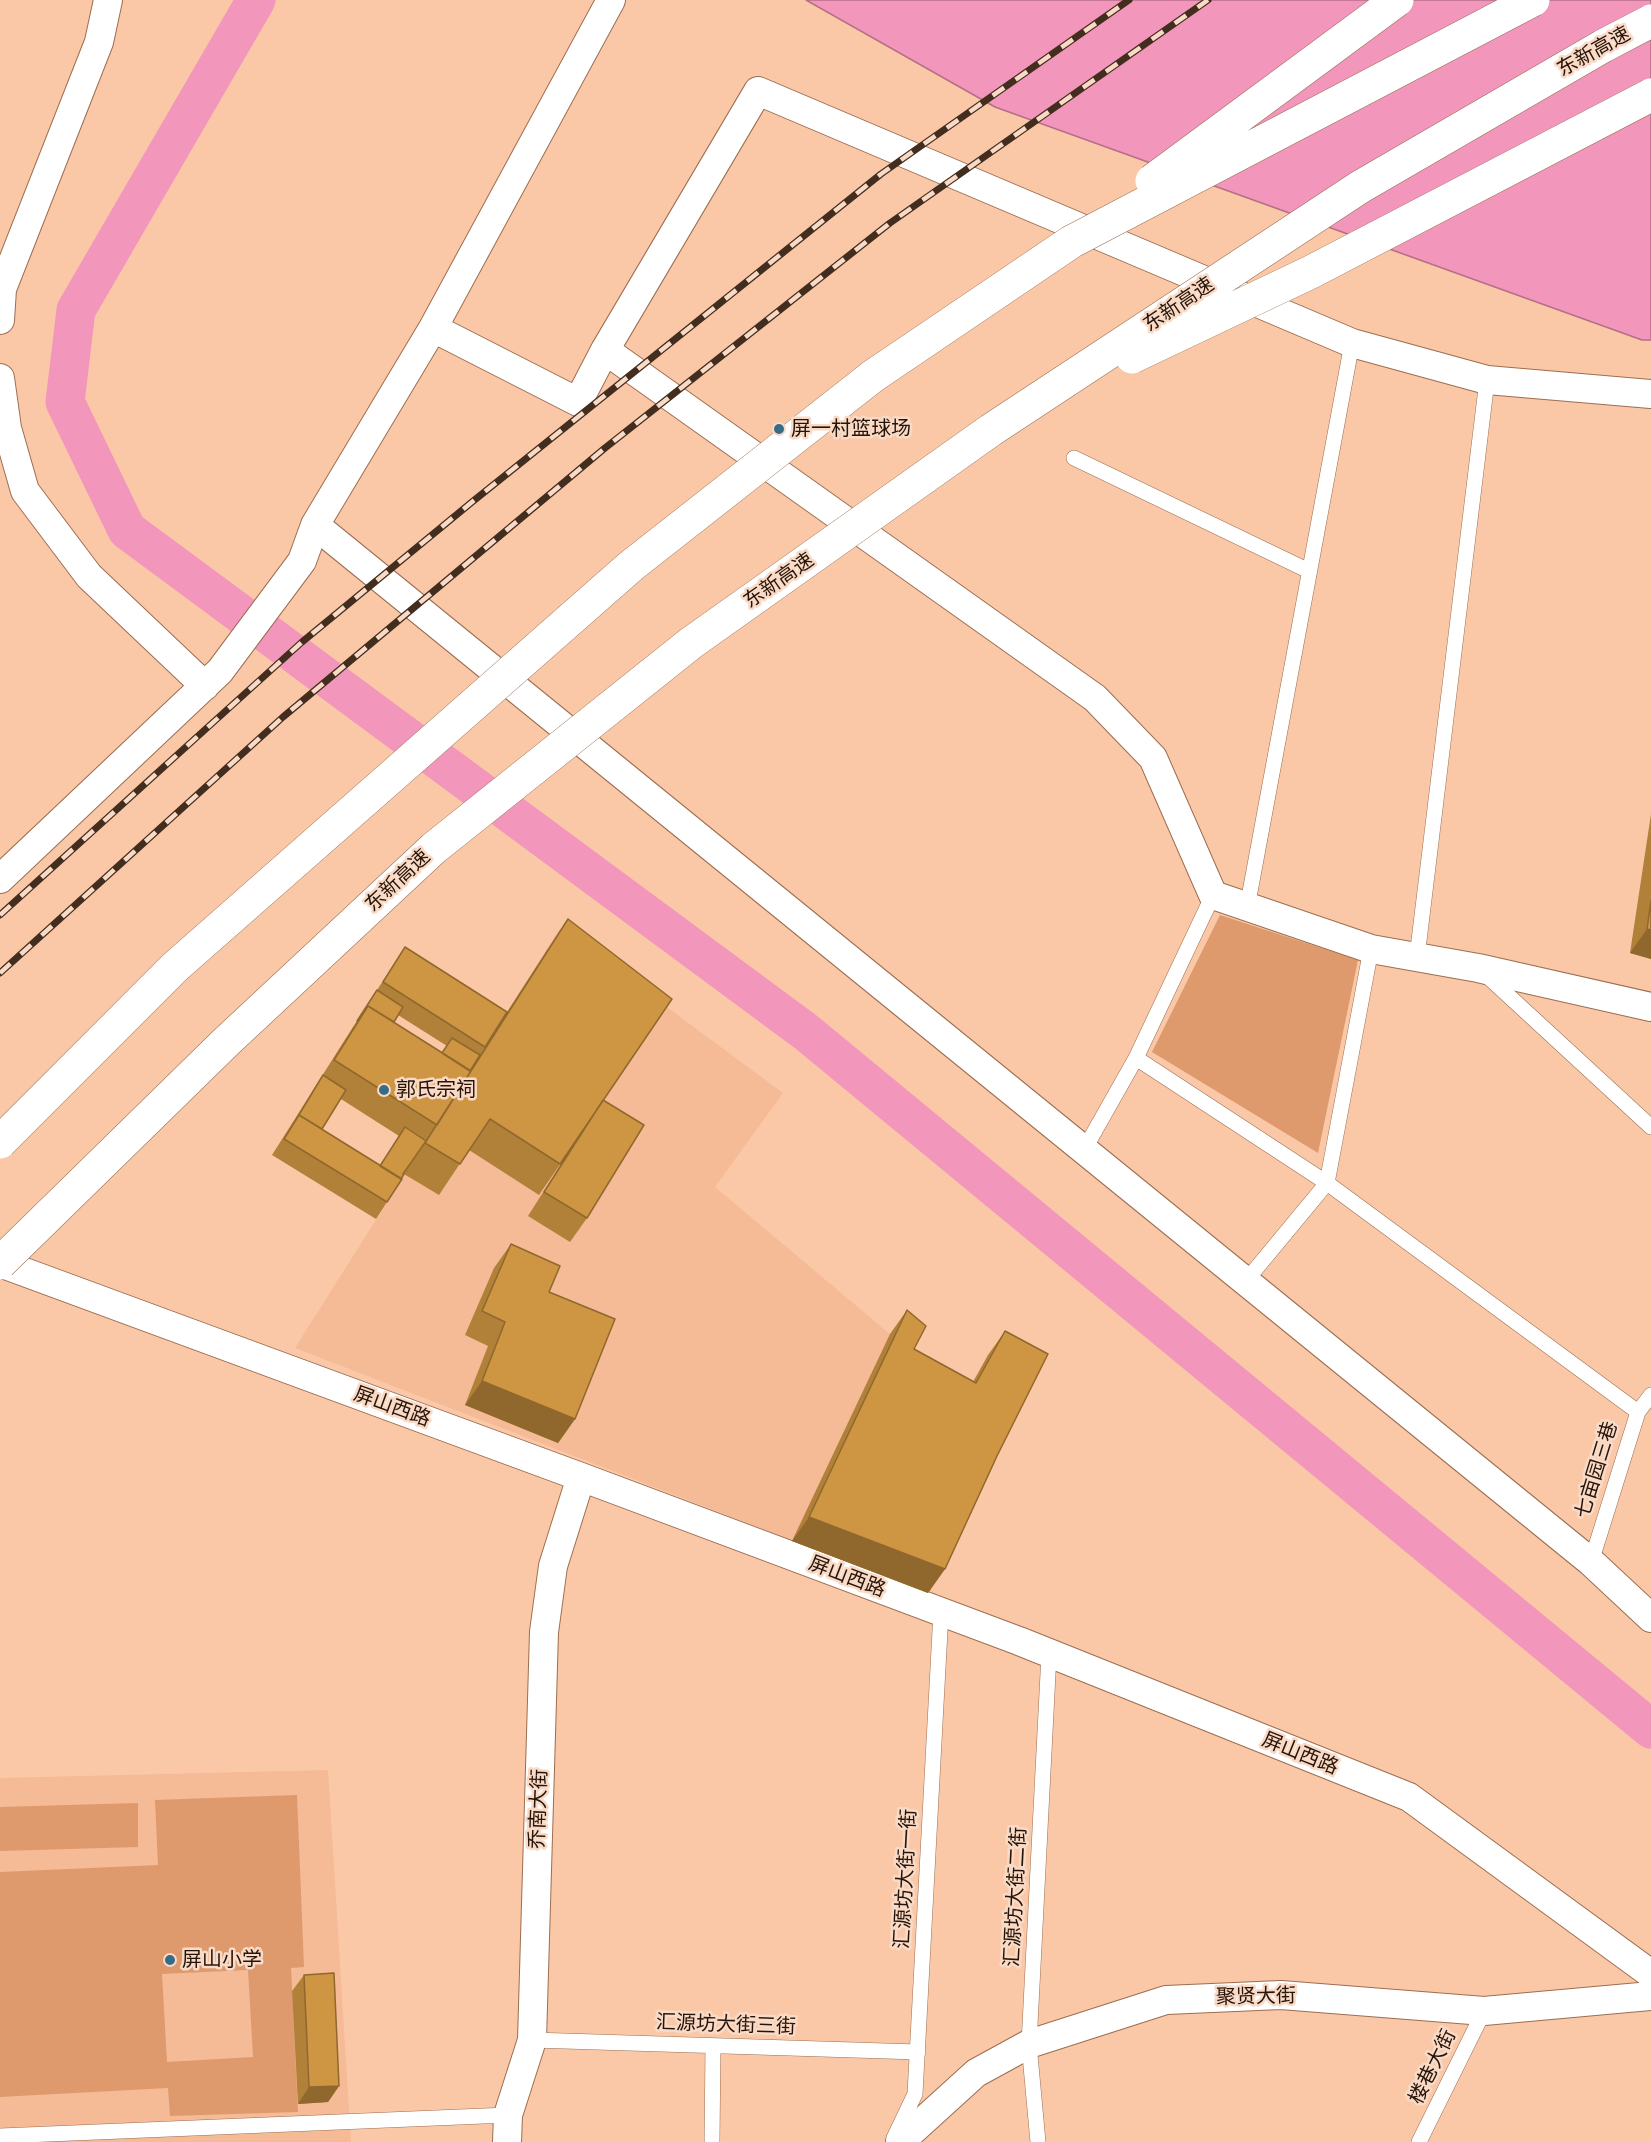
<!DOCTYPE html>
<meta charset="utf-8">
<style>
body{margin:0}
canvas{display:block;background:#fac8a7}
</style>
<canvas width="1651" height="2142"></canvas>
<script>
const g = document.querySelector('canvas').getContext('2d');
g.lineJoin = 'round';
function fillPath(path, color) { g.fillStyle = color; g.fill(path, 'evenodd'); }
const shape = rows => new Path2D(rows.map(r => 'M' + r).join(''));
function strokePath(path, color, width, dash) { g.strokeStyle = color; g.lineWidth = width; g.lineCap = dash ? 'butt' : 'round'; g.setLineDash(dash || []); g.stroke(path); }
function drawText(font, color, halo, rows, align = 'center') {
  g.font = font + ' "Open Sans","Noto Sans SC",sans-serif'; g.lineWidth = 5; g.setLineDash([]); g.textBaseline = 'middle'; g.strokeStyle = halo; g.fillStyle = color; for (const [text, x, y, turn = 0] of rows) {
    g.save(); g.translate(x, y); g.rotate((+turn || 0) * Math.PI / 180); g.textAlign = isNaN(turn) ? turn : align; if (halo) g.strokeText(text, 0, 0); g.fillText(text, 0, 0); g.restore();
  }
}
const built = shape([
 [560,928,783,1093,715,1187,909,1350,959,1407,988,1355,928,1593,295,1348],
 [328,1770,351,2142,0,2142,0,1778]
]);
const green = shape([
 [1220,915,1358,960,1318,1153,1152,1052],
 [297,1795,304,1967,291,1968,298,2112,170,2116,168,2088,0,2097,0,1872,158,1865,155,1800],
 [248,1970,253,2057,167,2062,162,1974],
 [138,1803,138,1847,0,1851,0,1807]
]);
const water = shape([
 [806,0,1651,0,1651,340,1642,340,995,107,806,0]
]);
const canal = shape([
 [256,0,76,310,65,402,127,530,806,1032,1651,1729]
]);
const lane = shape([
 [1074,458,1309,571],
 [1247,908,1352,343],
 [1417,957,1487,380],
 [1485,974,1651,1127],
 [1136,1058,1327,1183,1638,1412],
 [1084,1150,1136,1058,1213,895],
 [1245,1282,1327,1183,1371,949],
 [1591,1562,1638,1412,1651,1395],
 [532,2040,918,2052],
 [0,2136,508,2115],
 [894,2138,915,2094,941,1612],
 [712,2142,713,2046],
 [1038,2142,1029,2044,1049,1654],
 [1419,2142,1484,2011]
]);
const street = shape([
 [0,320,2,289,99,42,108,0],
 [433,328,578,402,605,350,1095,698,1153,758,1213,895,1371,949,1478,968,1651,1007],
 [605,350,758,91,1352,343,1487,380,1651,394],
 [0,378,7,428,25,491,89,576,205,686],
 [315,525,1591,1562,1651,1618],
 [0,879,220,671,302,561,315,525,433,328,611,0],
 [0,1263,581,1477,1019,1641,1409,1797,1651,1974],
 [507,2142,508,2115,532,2040,544,1632,553,1566,581,1477],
 [900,2142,976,2073,1029,2044,1166,2000,1281,1995,1484,2011,1651,1996]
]);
const rail = shape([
 [0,915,302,642,472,502,881,174,1129,0],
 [0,973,283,717,605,448,890,223,1208,0]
]);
const highwayBridge = shape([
 [1152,181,1397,0],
 [1132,357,1311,272,1651,95],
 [0,1142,175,967,631,566,873,376,1071,242,1533,0],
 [0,1263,226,1042,434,848,691,643,991,430,1360,187,1603,46,1651,21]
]);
const wall = shape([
 [1651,814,1651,959,1630,953],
 [568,919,603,1100,587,1218,570,1242,528,1216,568,1153,539,1195,469,1150,439,1195,404,1174,387,1202,376,1219,272,1155,351,1030,405,947,507,1012,547,950],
 [398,1015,447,1046,442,1053,394,1022],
 [341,1099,399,1136,380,1165,322,1129],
 [511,1244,549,1292,575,1419,558,1443,465,1405,488,1346,465,1335,494,1268],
 [907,1310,914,1349,973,1382,988,1355,1005,1331,997,1456,945,1569,928,1593,792,1541,890,1334],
 [304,1975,339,2086,328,2102,298,2104,292,1991]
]);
const shadedWall = shape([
 [1647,929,1651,930,1651,959,1630,953],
 [482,1381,575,1419,558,1443,465,1405],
 [809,1517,945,1569,928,1593,792,1541],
 [339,2086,328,2102,298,2104,309,2087]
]);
const building = shape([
 [1651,901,1651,930,1647,929,1651,901],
 [568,919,672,999,560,1164,490,1119,460,1164,425,1143,568,919],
 [405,947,507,1012,485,1047,383,982,405,947],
 [377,990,403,1007,394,1022,368,1006,357,1021,377,990],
 [368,1006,471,1071,437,1125,334,1060,368,1006],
 [452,1038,480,1055,470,1071,442,1053,452,1038],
 [323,1075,346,1090,322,1129,299,1115,294,1123,323,1075],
 [603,1100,644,1125,587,1218,544,1192,603,1100],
 [299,1115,402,1179,387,1202,284,1139,299,1115],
 [405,1127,426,1141,403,1174,404,1174,401,1179,380,1166,405,1127],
 [511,1244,560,1266,549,1292,615,1319,575,1419,482,1381,505,1322,482,1311,511,1244],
 [907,1310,926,1326,914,1349,976,1383,1005,1331,1048,1354,997,1456,945,1569,809,1517,907,1310],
 [334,1973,339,2086,309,2087,304,1975,334,1973]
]);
const markers = [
 [779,429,6,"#376c88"],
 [384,1090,6,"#376c88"],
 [170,1960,6,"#376c88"]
];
const streetNames = [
 ["东新高速",1594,52,-29],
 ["东新高速",1179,305,-34],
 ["东新高速",779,581,-35],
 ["东新高速",398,881,-43],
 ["屏山西路",392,1407,20],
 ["七亩园三巷",1597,1470,-73],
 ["屏山西路",847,1577,21],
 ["屏山西路",1300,1754,22],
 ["乔南大街",539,1809,-88],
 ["汇源坊大街一街",906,1879,-87],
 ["汇源坊大街二街",1016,1897,-87],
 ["聚贤大街",1256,1997,-1],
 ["汇源坊大街三街",726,2025,2],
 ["楼巷大街",1433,2067,-64]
];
const poiNames = [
 ["屏一村篮球场",791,429],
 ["郭氏宗祠",396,1090],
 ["屏山小学",182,1960]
];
fillPath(built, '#f4bb96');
fillPath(green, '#de9a6d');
fillPath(water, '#f296bc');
strokePath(water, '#b56f86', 1.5);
strokePath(canal, '#f296bc', 39);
strokePath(lane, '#9c6e50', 16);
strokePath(street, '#9c6e50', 30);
strokePath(lane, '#fff', 15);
strokePath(street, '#fff', 28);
strokePath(rail, '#432d1e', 7);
strokePath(rail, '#f9dac6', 4.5, [14]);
strokePath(highwayBridge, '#9c6e50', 34, []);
strokePath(highwayBridge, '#fff', 33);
fillPath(wall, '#b18039');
fillPath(shadedWall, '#90682e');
fillPath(building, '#ce9542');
strokePath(building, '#90682e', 1.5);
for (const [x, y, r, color] of markers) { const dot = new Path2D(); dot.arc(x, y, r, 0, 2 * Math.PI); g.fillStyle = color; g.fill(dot); strokePath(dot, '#f9dac6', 2); }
drawText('20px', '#261408', '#f9dac6', streetNames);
drawText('20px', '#261408', '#f9dac6', poiNames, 'left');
</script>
